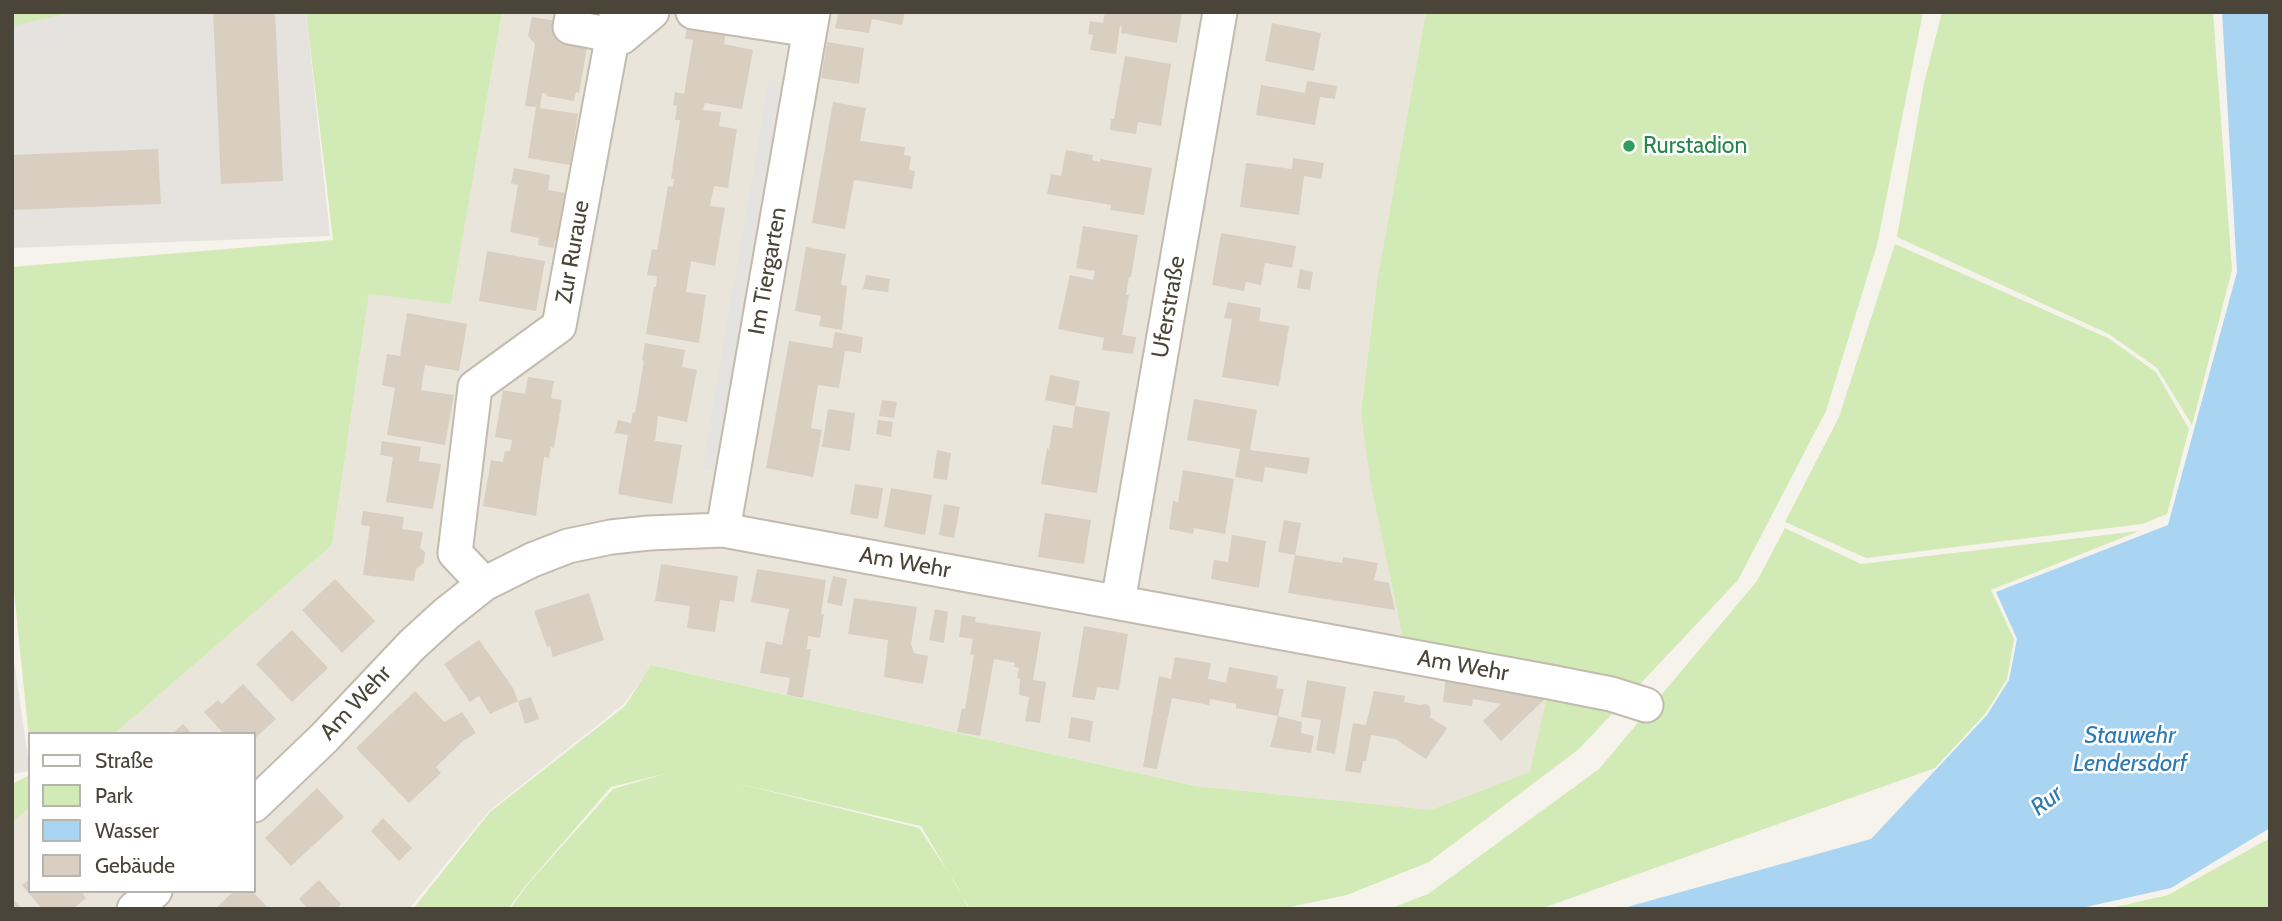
<!DOCTYPE html>
<meta charset="utf-8">
<style>
body{margin:0}
#map{position:relative;width:2282px;height:921px;overflow:hidden;background:#f6f3ec;font-family:Cabin,sans-serif}
canvas{display:block}
.frame{position:absolute;inset:0;border:14px solid #4b4439;pointer-events:none}
.legend{position:absolute;left:28px;top:732px;width:228px;height:161px;box-sizing:border-box;background:#fff;border:2px solid #b7b4b0;margin:0;padding:9px 12px;list-style:none;font-size:21px;color:#4b4439}
.legend li{display:flex;align-items:center;gap:14px;height:35px}
.legend b{width:35px;border:2px solid #b7b4b0}
</style>
<div id="map">
<canvas width="2282" height="921"></canvas>
<div class="frame"></div>
<ul class="legend">
<li><b style="height:9px;background:#fff"></b>Straße</li>
<li><b style="height:19px;background:#d2eab5"></b>Park</li>
<li><b style="height:19px;background:#a9d4f2"></b>Wasser</li>
<li><b style="height:19px;background:#d8cfc1"></b>Gebäude</li>
</ul>
</div>
<script>
const g = document.querySelector('canvas').getContext('2d');
g.lineJoin = 'round';
function fillPath(path, color) { g.fillStyle = color; g.fill(path, 'evenodd'); }
const shape = rows => new Path2D(rows.map(r => 'M' + r).join(''));
function strokePath(path, color, width, dash) { g.strokeStyle = color; g.lineWidth = width; g.lineCap = dash ? 'butt' : 'round'; g.setLineDash(dash || []); g.stroke(path); }
function drawText(font, color, halo, rows, align = 'center') {
  g.font = font + ' Cabin,sans-serif'; g.lineWidth = 5; g.setLineDash([]); g.textBaseline = 'middle'; g.strokeStyle = halo; g.fillStyle = color; for (const [text, x, y, turn = 0] of rows) {
    g.save(); g.translate(x, y); g.rotate((+turn || 0) * Math.PI / 180); g.textAlign = isNaN(turn) ? turn : align; if (halo) g.strokeText(text, 0, 0); g.fillText(text, 0, 0); g.restore();
  }
}
const residential = shape([
 [502,12,1426,12,1377,281,1361,413,1553,669,1531,772,1431,810,1196,786,652,665,624,704,489,811,409,909,12,909,12,822,30,807,30,891,254,891,254,734,114,734,332,545,369,294,451,303]
]);
const industrial = shape([
 [12,12,306,12,330,236,12,248],
 [12,647,30,771,12,774]
]);
const green = shape([
 [12,12,74,12,12,26],
 [306,12,502,12,451,304,369,294,332,545,114,734,30,734,30,748,12,572,12,267,333,240],
 [1426,12,1923,12,1877,245,1826,411,1738,580,1579,749,1429,862,1347,895,1280,909,970,909,921,826,728,781,919,828,956,884,969,909,510,909,528,884,613,789,668,773,611,787,527,884,508,909,413,909,490,812,625,706,651,665,1196,786,1431,810,1530,772,1553,669,1404,643,1371,484,1361,413,1377,281],
 [1942,12,2213,12,2232,270,2192,425,2157,368,2109,334,1897,237,1924,83],
 [1895,244,2108,338,2156,372,2189,429,2167,514,2142,524,1866,558,1785,522,1839,417],
 [1785,528,1861,564,2139,531,1991,590,2014,639,2007,679,1985,714,1935,768,1540,909,1389,909,1428,894,1599,769,1757,581],
 [30,775,30,807,12,822,12,784],
 [2270,838,2270,909,2107,909,2168,895]
]);
const parking = shape([
 [74,14,89,33,12,50,12,28],
 [620,48,629,49,580,326,572,325],
 [769,80,786,83,718,472,702,469]
]);
const water = shape([
 [2222,12,2270,12,2270,828,2171,888,2077,909,1620,909,1871,839,1987,715,2009,680,2017,639,1996,592,2168,525,2237,272]
]);
const building = shape([
 [213,12,275,12,283,181,221,184],
 [833,12,905,12,902,25,872,19,869,33,835,28,838,14],
 [1105,12,1182,12,1177,43,1121,33,1122,27,1120,26,1116,54,1090,50,1093,35,1088,34,1090,21,1103,23],
 [532,17,569,23,588,42,579,93,576,92,574,101,546,96,547,94,542,93,540,108,578,114,570,165,528,158,536,107,525,106,535,44,528,36],
 [1272,23,1321,33,1314,71,1265,61],
 [687,27,726,32,724,44,753,50,742,109,705,103,703,110,721,112,719,126,737,129,728,188,714,186,710,206,725,208,715,266,691,261,686,292,706,295,699,343,646,334,654,287,656,287,657,276,647,275,652,249,657,250,668,186,673,187,674,179,671,179,680,120,675,120,677,106,673,105,675,92,684,94,693,40,685,39],
 [827,42,864,48,859,84,821,78],
 [1125,56,1171,64,1161,126,1138,122,1136,134,1110,130,1111,119,1114,119],
 [1307,81,1337,86,1335,99,1320,97,1315,125,1256,115,1261,85,1305,93],
 [833,102,866,108,860,141,905,147,904,155,911,156,909,170,915,171,912,189,854,180,845,229,812,223],
 [158,149,161,204,12,210,12,155],
 [1066,150,1093,155,1092,160,1100,162,1100,159,1152,168,1144,215,1110,210,1111,205,1047,194,1051,174,1061,176],
 [1293,158,1324,163,1321,179,1304,176,1299,215,1240,207,1246,163,1292,169],
 [514,168,550,175,548,190,566,193,558,241,555,240,554,248,538,245,539,238,510,232,518,185,511,183],
 [1083,226,1138,235,1131,277,1129,277,1126,295,1129,295,1122,335,1136,337,1133,354,1102,350,1104,338,1058,329,1070,275,1093,280,1095,271,1076,268],
 [1221,233,1296,246,1292,268,1265,263,1261,285,1246,282,1244,291,1212,285],
 [806,247,846,254,841,285,847,286,842,330,819,326,821,316,795,311],
 [487,251,545,261,536,311,479,301],
 [1300,269,1313,272,1310,290,1297,288],
 [866,275,890,279,888,292,863,289],
 [1228,302,1261,308,1259,321,1289,326,1279,386,1222,377,1232,319,1224,318],
 [407,313,467,324,459,371,425,365,421,390,454,395,445,445,387,435,395,388,382,385,387,354,400,356],
 [835,332,863,337,861,353,845,351,839,388,818,385,811,428,822,430,813,477,766,468,789,341,832,348],
 [645,343,685,350,682,367,697,370,687,422,658,416,655,441,682,445,672,504,618,494,628,435,615,433,618,420,631,423,633,412,635,413,644,361,642,360],
 [1050,375,1080,381,1075,406,1045,400],
 [528,377,554,381,551,398,562,400,554,448,551,447,549,458,544,457,536,516,483,506,491,460,503,462,505,451,510,451,512,440,495,437,503,390,525,394],
 [1194,399,1257,410,1250,450,1310,458,1307,474,1265,467,1263,482,1235,477,1240,449,1187,440],
 [882,400,897,402,894,418,879,416],
 [1075,406,1110,412,1097,493,1041,484,1047,448,1049,449,1053,425,1072,428],
 [828,409,855,413,850,451,822,447],
 [878,420,893,422,891,437,876,434],
 [382,441,421,447,419,461,441,464,433,509,386,502,393,457,380,455],
 [937,450,951,453,947,480,933,478],
 [1183,470,1234,479,1225,534,1194,528,1193,534,1169,529,1173,501,1178,502],
 [855,484,883,488,878,519,850,514],
 [891,488,932,495,925,535,884,527],
 [944,504,960,507,954,538,939,535],
 [363,511,404,517,402,529,423,532,420,548,425,552,424,563,416,569,414,581,363,575,370,526,361,525],
 [1045,513,1091,520,1084,564,1038,557],
 [1284,520,1301,523,1295,555,1278,552],
 [1232,535,1266,541,1259,588,1211,579,1214,560,1228,562],
 [1295,555,1342,563,1343,557,1378,563,1374,580,1389,583,1395,610,1288,593],
 [661,564,738,576,734,602,720,600,715,632,687,628,690,606,655,601],
 [757,569,826,580,821,614,824,614,820,638,808,636,807,649,811,649,803,698,787,695,790,678,760,673,766,641,782,645,789,609,751,602],
 [833,576,847,579,842,606,827,603],
 [335,579,375,621,342,653,302,610],
 [589,593,604,640,553,657,550,646,547,647,534,611],
 [854,598,917,607,911,644,914,653,928,656,923,684,884,677,888,640,848,634],
 [935,609,948,612,944,643,929,640],
 [962,615,976,617,975,622,1041,632,1033,680,1046,682,1040,723,1025,721,1029,697,1019,695,1020,679,1017,678,1019,668,1014,667,1015,663,994,659,980,736,957,732,962,708,965,709,974,655,970,654,973,639,959,637],
 [1084,626,1128,634,1119,690,1097,687,1095,700,1072,697],
 [292,630,328,668,292,702,256,664],
 [479,640,513,688,518,701,531,697,539,719,525,724,518,701,490,714,479,696,470,702,444,664],
 [1175,657,1211,663,1208,679,1214,680,1226,683,1229,667,1278,676,1276,688,1284,689,1278,716,1302,722,1301,733,1314,736,1311,753,1270,747,1278,716,1236,708,1236,704,1210,699,1209,705,1172,698,1157,769,1143,767,1159,676,1171,679],
 [1446,677,1548,696,1501,741,1483,721,1501,704,1473,699,1472,706,1443,702],
 [1307,680,1346,687,1335,754,1316,750,1321,720,1301,717],
 [243,684,276,719,254,739,254,734,224,734,204,712,218,700,222,704],
 [415,691,444,722,462,712,476,733,463,741,436,767,441,773,409,803,356,748],
 [1374,691,1405,696,1404,702,1420,705,1426,704,1430,707,1431,714,1429,717,1447,728,1426,759,1395,739,1371,735,1366,761,1363,761,1361,773,1345,771,1353,723,1366,725],
 [1071,717,1093,721,1090,742,1068,738],
 [183,724,192,734,172,734],
 [317,788,344,817,291,866,265,838],
 [383,818,412,848,399,861,371,831],
 [30,879,30,891,81,891,86,898,73,909,42,909,22,885],
 [319,880,341,904,336,909,308,909,299,899],
 [234,891,252,891,269,909,215,909],
 [12,898,22,909,12,909]
]);
const minor = shape([
 [573,12,570,27,622,37,652,12],
 [693,12,810,30],
 [723,530,813,12],
 [484,584,455,553,475,387,559,326,617,12],
 [1118,602,1220,12],
 [254,805,324,738,412,645,446,614,484,584,532,560,568,546,611,537,649,533,723,530,1550,682,1611,694,1646,705],
 [134,909,155,891]
]);
const markers = [
 [1629,146,7,"#2e9e5b"]
];
const leisureNames = [
 ["Rurstadion",1643,146]
];
const streetNames = [
 ["Zur Ruraue",573,252,-80],
 ["Im Tiergarten",768,271,-80],
 ["Uferstraße",1169,307,-80],
 ["Am Wehr",905,563,10],
 ["Am Wehr",1463,666,10],
 ["Am Wehr",356,703,-47]
];
const waterNames = [
 ["Stauwehr",2130,736],
 ["Lendersdorf",2130,764],
 ["Rur",2047,801,-37]
];
fillPath(residential, '#eae5da');
fillPath(industrial, '#e6e2dd');
fillPath(green, '#d2eab5');
fillPath(parking, '#e5e3e0');
fillPath(water, '#a9d4f2');
fillPath(building, '#d8cfc1');
strokePath(minor, '#c2bbae', 37);
strokePath(minor, '#fff', 33);
for (const [x, y, r, color] of markers) { const dot = new Path2D(); dot.arc(x, y, r, 0, 2 * Math.PI); g.fillStyle = color; g.fill(dot); strokePath(dot, '#fff', 2.5); }
drawText('23px', '#27864d', '#fff', leisureNames, 'left');
drawText('23px', '#4b4439', '#fff', streetNames);
drawText('italic 24px', '#2e7ab2', '#fff', waterNames);
</script>
